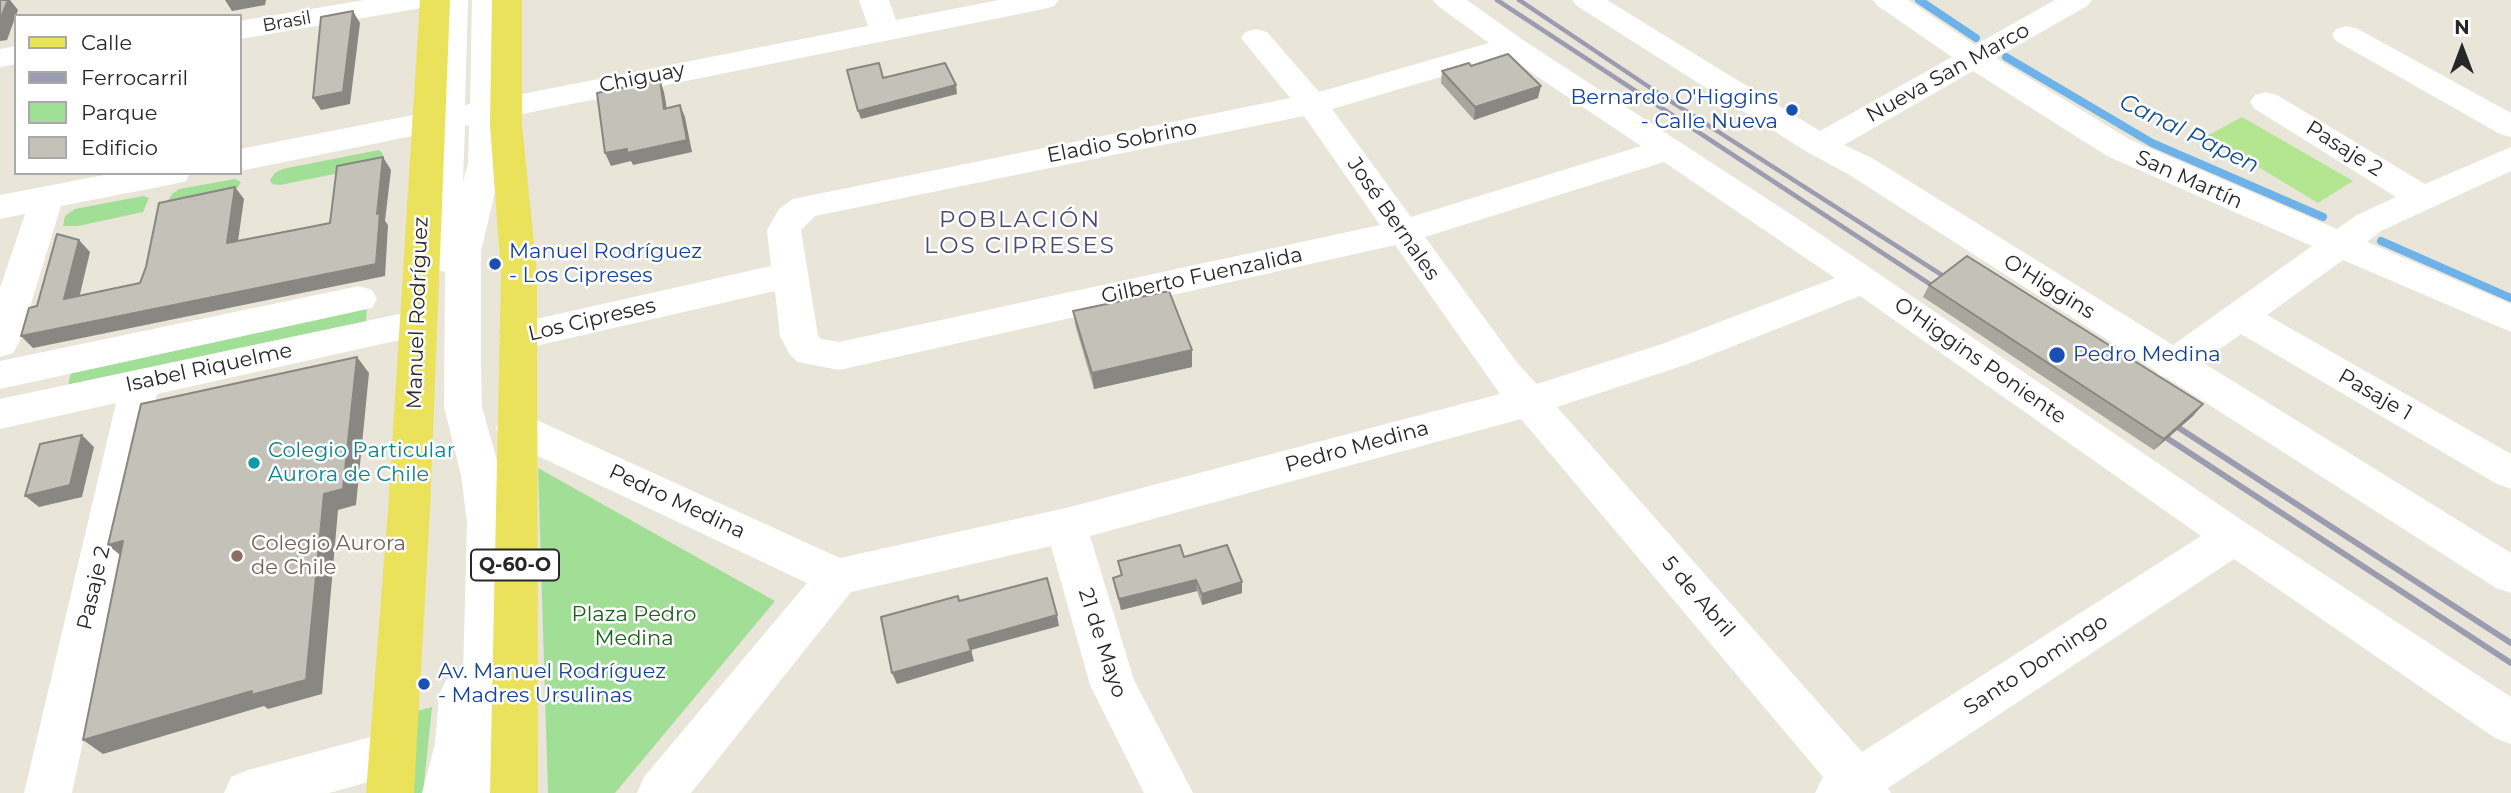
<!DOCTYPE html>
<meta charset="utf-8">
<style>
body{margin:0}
#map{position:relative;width:2511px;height:793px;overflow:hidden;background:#e9e5d8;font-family:Montserrat,sans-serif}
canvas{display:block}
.legend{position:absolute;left:14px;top:14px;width:228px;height:161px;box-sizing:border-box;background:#fff;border:2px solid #a9a9a9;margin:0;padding:9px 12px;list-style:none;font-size:21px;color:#272727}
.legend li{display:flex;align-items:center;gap:14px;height:35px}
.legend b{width:35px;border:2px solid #a9a9a9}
.north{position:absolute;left:2427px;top:14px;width:70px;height:70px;-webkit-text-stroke:5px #fff;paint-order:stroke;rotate:0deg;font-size:19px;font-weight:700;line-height:28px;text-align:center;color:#272727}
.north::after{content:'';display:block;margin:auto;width:24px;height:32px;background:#272727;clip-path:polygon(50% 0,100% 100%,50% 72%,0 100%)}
</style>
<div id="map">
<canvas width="2511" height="793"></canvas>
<ul class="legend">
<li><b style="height:9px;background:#ebe25c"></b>Calle</li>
<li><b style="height:9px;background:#9c9cb1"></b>Ferrocarril</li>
<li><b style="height:19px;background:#a2df96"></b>Parque</li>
<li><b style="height:19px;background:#c4c1b8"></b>Edificio</li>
</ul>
<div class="north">N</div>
</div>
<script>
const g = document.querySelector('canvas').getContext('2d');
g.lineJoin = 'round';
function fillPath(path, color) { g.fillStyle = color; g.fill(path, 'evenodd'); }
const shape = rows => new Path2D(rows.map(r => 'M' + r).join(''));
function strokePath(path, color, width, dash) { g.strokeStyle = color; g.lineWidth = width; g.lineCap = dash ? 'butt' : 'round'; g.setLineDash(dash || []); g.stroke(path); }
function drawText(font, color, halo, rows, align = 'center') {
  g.font = font + ' Montserrat,sans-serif'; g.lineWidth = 5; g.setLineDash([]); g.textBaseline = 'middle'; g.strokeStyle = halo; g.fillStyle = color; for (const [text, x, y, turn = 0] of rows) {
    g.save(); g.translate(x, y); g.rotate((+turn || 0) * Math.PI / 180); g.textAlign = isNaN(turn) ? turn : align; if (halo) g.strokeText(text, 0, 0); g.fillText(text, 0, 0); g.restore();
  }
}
const green = shape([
 [379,150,383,154,382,158,374,166,280,185,272,184,270,180,275,173,282,169],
 [235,179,241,182,235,192,170,203,168,201,172,194,179,189],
 [143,196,149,198,143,212,78,226,63,226,65,216,75,209],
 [367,303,366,322,68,385,73,365],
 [538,468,775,601,615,793,548,793],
 [432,707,423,793,409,793,414,712]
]);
const pitch = shape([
 [2242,117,2353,181,2318,203,2207,136]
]);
const stream = shape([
 [1919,0,1976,38],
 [2006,57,2152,143,2323,217],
 [2381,241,2511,298]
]);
const minor = shape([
 [364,0,431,0,426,6,416,9,240,39,240,21,364,0],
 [438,0,468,0,465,105,470,104,472,0,502,0,502,98,868,26,859,0,889,0,896,20,999,0,1059,0,1054,6,1044,9,502,118,502,163,481,251,481,363,482,407,501,475,509,522,507,793,422,793,435,744,439,695,446,680,463,675,467,522,461,475,444,407,445,272,432,269,426,260,432,132,240,171,240,149,433,111,438,0],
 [469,125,468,163,463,182,465,126,469,125],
 [1433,0,1467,0,1523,40,1795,217,2249,525,2511,697,2511,744,2495,738,2234,559,1888,788,1891,793,1815,793,1823,777,1521,419,1090,536,1134,680,1193,793,1144,793,1090,685,1051,546,851,592,691,793,637,793,644,777,807,583,502,439,496,428,502,417,516,413,530,417,840,558,1066,508,1500,394,1395,245,839,370,798,362,790,355,780,336,775,291,518,350,505,346,499,336,505,326,771,266,767,230,779,209,793,199,1290,98,1241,38,1245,32,1256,29,1267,32,1319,92,1489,43,1438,6,1433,0],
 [1508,57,1641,146,1411,217,1332,109,1508,57],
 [1304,116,1380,225,839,342,821,339,818,336,801,230,815,216,1304,116],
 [1664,162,1835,278,1662,344,1537,384,1518,364,1425,237,1664,162],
 [1860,296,2201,536,1862,752,1557,407,1688,364,1860,296],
 [1572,0,1607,0,1820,131,1952,57,1878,6,1873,0,1908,0,1975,45,2055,0,2092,0,2087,6,1996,58,2131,140,2337,229,2357,215,2396,197,2255,109,2250,102,2255,95,2266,92,2277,95,2425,184,2511,147,2511,171,2381,231,2367,242,2511,304,2511,332,2343,260,2267,315,2511,454,2511,489,2497,484,2241,334,2202,362,2511,553,2511,593,2496,588,2167,378,2159,375,2156,371,1848,174,1807,152,1577,6,1572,0],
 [1973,71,2107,156,2312,246,2173,345,1872,158,1844,145,1973,71],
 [2347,26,2358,29,2511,113,2511,137,2500,134,2336,41,2332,35,2336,29,2347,26],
 [16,46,16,64,0,67,0,49,16,46],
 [115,173,190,173,186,181,174,184,61,206,19,343,13,353,0,357,0,288,25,214,0,219,0,195,115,173],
 [359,286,372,290,377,299,372,308,0,389,0,361,359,286],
 [418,310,431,313,436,323,431,333,157,394,72,793,24,793,116,403,0,429,0,399,418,310],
 [393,731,410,738,416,753,410,768,393,775,329,793,224,793,231,777,248,770,393,731]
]);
const major = shape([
 [420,0,450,0,430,510,414,793,366,793,388,510,420,0],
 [492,0,522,0,522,125,537,274,538,793,490,793,501,274,490,125,492,0]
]);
const railFar1 = shape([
 [1497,0,1945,294],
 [1519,0,1664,97,1959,286]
]);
const rail = shape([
 [2162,417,2511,643],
 [2150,427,2511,663]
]);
const wall = shape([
 [1471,66,1538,98,1474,120,1441,83,1442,71],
 [1929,285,2193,416,2154,450,1923,297],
 [1073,311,1192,367,1094,389,1076,328],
 [1184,557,1242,582,1242,593,1202,605,1197,591,1121,610,1115,589,1113,578,1121,576,1118,561]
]);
const shadedWall = shape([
 [8,0,10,0,18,10,7,40,0,41,0,20],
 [225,0,266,0,265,5,232,11],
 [353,11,360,23,350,104,321,110,313,98],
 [660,80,664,92,669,121,664,109],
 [956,85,957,94,861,119,858,111],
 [1541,86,1538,98,1474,120,1475,107],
 [680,105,685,117,692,152,633,165,631,161,611,166,605,153],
 [383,157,391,170,385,221,388,225,385,276,33,348,21,336,377,214],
 [235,187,244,199,236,255,227,243],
 [79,240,90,252,76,311,64,299],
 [1192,350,1192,367,1094,389,1092,373],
 [357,357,369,373,356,505,338,510,322,694,268,709,264,706,103,754,83,740],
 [2203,404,2193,416,2154,450,2164,439],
 [82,435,94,447,82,497,39,507,25,496],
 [123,541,126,560,108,545],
 [1196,580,1197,591,1121,610,1119,599],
 [1242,582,1242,593,1202,605,1202,594],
 [1057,615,1059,626,971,650,974,661,897,684,892,673,968,640]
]);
const building = shape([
 [0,0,8,0,0,20,0,0],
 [353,11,343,92,313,98,321,17,353,11],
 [1508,54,1541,86,1475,107,1442,71,1469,63,1471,66,1508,54],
 [879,63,883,78,945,63,956,85,858,111,847,70,879,63],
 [660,80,664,109,680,105,687,140,627,153,627,149,605,153,597,93,660,80],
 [383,157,377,214,380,213,376,264,21,336,29,308,37,306,57,234,79,240,64,299,140,283,146,267,159,203,235,187,227,243,310,227,330,223,337,166,383,157],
 [1967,256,2203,404,2164,439,1929,285,1967,256],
 [1169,291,1192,350,1092,373,1073,311,1169,291],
 [357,357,343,489,324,494,306,680,251,695,252,691,83,740,123,541,108,545,141,404,357,357],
 [82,435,70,485,25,496,40,444,82,435],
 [1180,545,1184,557,1227,545,1242,582,1202,594,1196,580,1119,599,1113,578,1122,575,1118,561,1180,545],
 [1047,578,1057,615,968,640,971,651,892,673,881,617,958,596,959,601,1047,578]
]);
const markers = [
 [1792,110,7,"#1a4fb4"],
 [495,264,7,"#1a4fb4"],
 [2057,355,9,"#1a4fb4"],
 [254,463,7,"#0f9aa8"],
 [237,556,7,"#8d6e63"],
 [424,684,7,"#1a4fb4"]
];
const farStreetnames = [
 ["Brasil",287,22,-10]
];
const shields = [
 [515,565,88]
];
const shieldNames = [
 ["Q-60-O",515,565]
];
const streetNames = [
 ["Nueva San Marco",1948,73,-29],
 ["Chiguay",642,78,-11],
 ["Eladio Sobrino",1122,142,-11],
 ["Pasaje 2",2344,149,32],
 ["San Martín",2189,180,24],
 ["José Bernales",1393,219,55],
 ["Gilberto Fuenzalida",1202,276,-12],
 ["O'Higgins",2049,287,32],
 ["Manuel Rodríguez",418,313,-88],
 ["Los Cipreses",592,320,-13],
 ["O'Higgins Poniente",1980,361,35],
 ["Isabel Riquelme",209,368,-12],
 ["Pasaje 1",2375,395,30],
 ["Pedro Medina",1357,447,-15],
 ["Pedro Medina",677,502,25],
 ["Pasaje 2",94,588,-77],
 ["5 de Abril",1698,597,49],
 ["21 de Mayo",1102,643,72],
 ["Santo Domingo",2036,665,-33]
];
const transitNames = [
 ["Bernardo O'Higgins",1778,98,"right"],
 ["- Calle Nueva",1778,122,"right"],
 ["Manuel Rodríguez",509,252],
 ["- Los Cipreses",509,276],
 ["Pedro Medina",2073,355],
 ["Av. Manuel Rodríguez",438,672],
 ["- Madres Ursulinas",438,696]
];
const cultureNames = [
 ["Colegio Particular",268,451],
 ["Aurora de Chile",268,475]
];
const educationNames = [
 ["Colegio Aurora",251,544],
 ["de Chile",251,568]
];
const parkNames = [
 ["Plaza Pedro",634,615],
 ["Medina",634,639]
];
const waterNames = [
 ["Canal Papen",2189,134,26]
];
const neighbourhoodNames = [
 ["POBLACIÓN",1020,220],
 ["LOS CIPRESES",1020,246]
];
fillPath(green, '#a2df96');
fillPath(pitch, '#b4e692');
strokePath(stream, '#6db3e9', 8);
fillPath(minor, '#fff');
fillPath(major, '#ebe25c');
strokePath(railFar1, '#9c9cb1', 4.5);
strokePath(rail, '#9c9cb1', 6);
fillPath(wall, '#a9a69e');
fillPath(shadedWall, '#898781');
fillPath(building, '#c4c1b8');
strokePath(building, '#898781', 2);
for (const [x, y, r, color] of markers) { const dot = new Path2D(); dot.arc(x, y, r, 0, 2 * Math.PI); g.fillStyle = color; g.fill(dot); strokePath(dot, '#fff', 2.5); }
drawText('18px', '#272727', '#fff', farStreetnames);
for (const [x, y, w] of shields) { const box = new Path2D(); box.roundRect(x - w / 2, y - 15.5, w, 31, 5); g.fillStyle = '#fff'; g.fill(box); strokePath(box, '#272727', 2); }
drawText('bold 19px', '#272727', null, shieldNames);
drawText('21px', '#272727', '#fff', streetNames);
drawText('21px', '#164399', '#fff', transitNames, 'left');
drawText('21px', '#0d838f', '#fff', cultureNames, 'left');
drawText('21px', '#785e54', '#fff', educationNames, 'left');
drawText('21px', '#1d601b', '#fff', parkNames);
drawText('italic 23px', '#114f91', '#fff', waterNames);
g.letterSpacing = '2px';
drawText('23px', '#4a4a75', '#fff', neighbourhoodNames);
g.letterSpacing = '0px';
</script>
